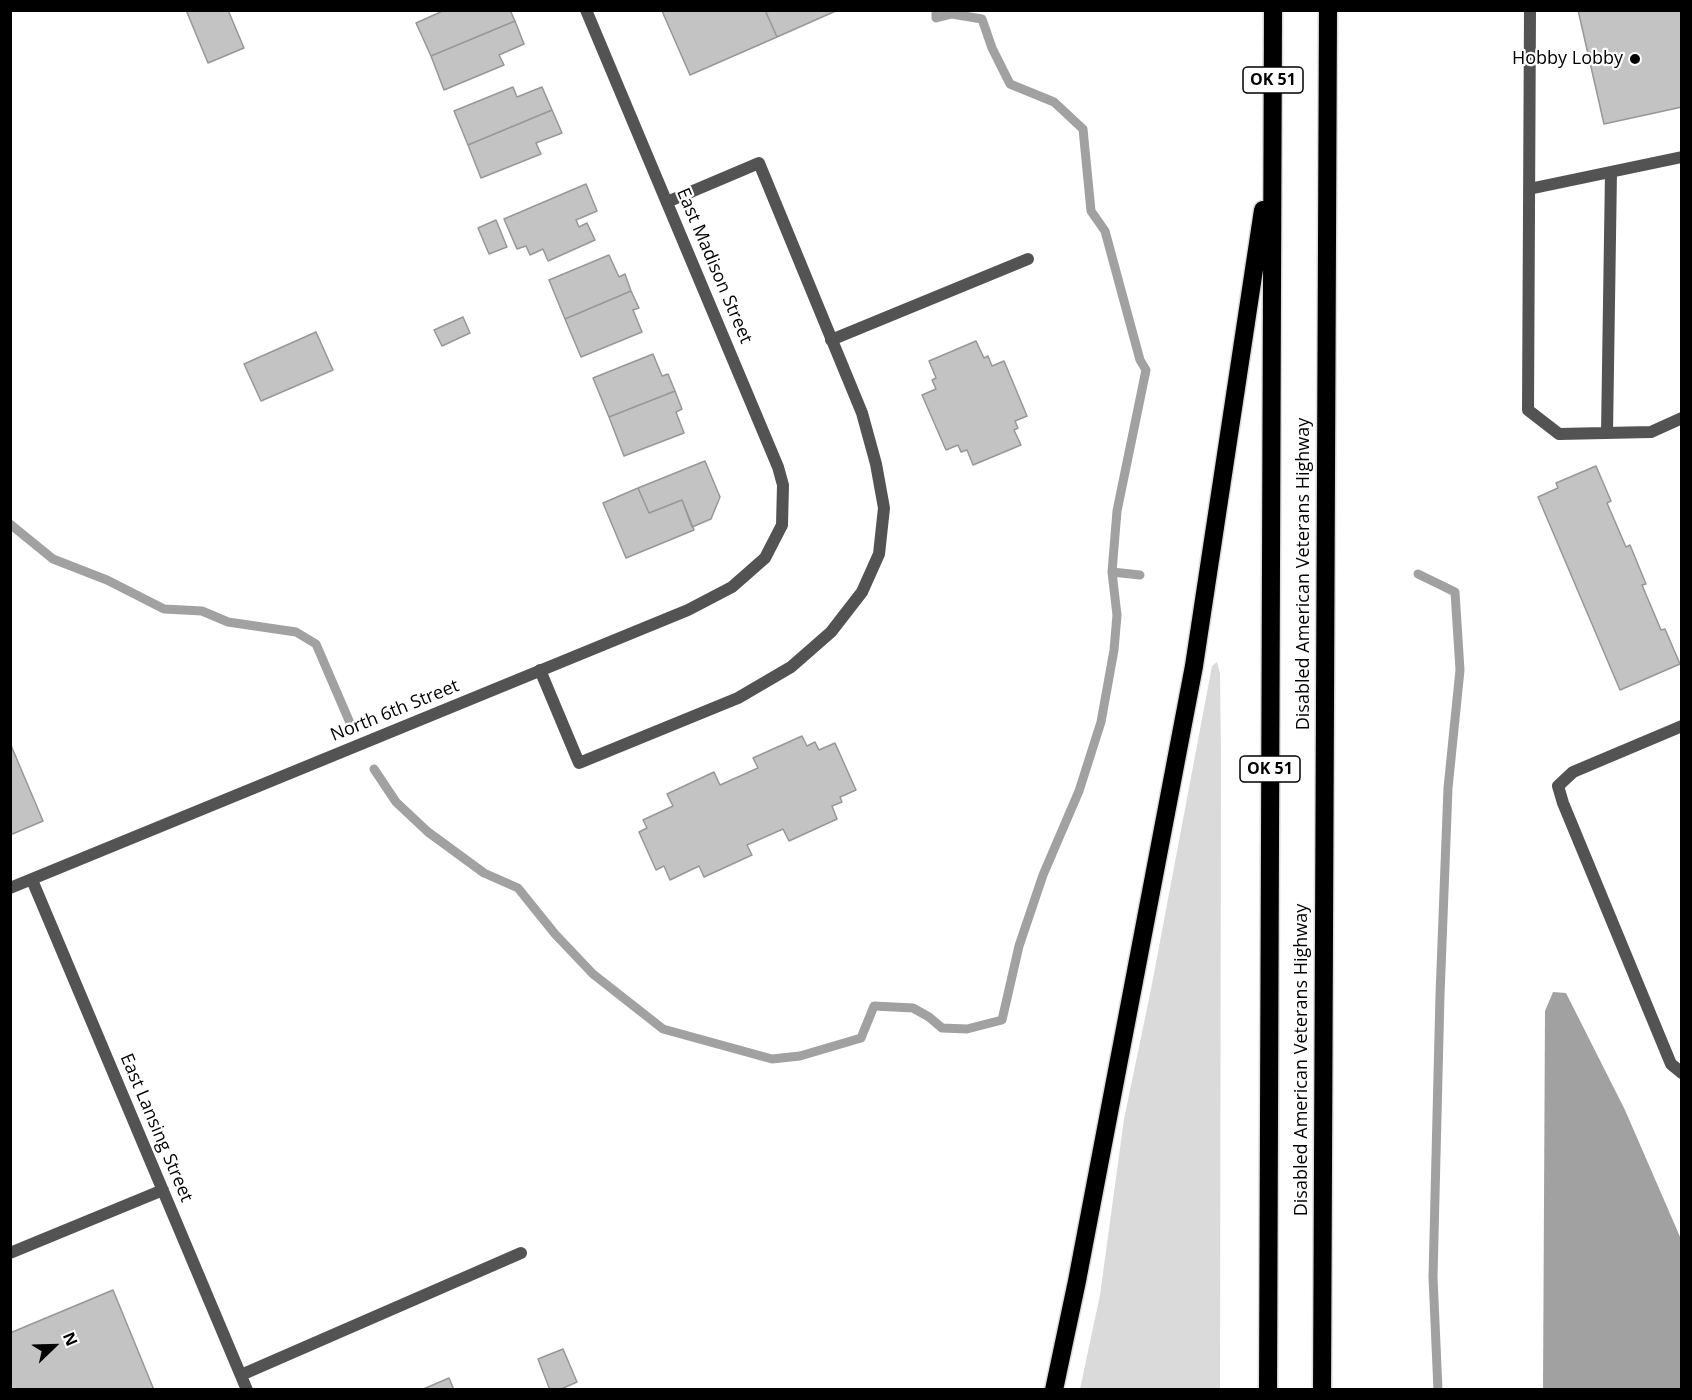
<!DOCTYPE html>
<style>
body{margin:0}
#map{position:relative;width:1692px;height:1400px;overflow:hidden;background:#fff;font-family:"Open Sans",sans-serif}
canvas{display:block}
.frame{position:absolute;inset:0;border:12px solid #000;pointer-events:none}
.north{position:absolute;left:24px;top:1316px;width:60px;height:60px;-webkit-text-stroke:4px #fff;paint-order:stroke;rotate:67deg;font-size:16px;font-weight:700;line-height:24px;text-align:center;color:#000}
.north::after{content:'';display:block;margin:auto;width:21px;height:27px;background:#000;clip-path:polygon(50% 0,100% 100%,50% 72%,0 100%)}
</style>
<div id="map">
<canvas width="1692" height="1400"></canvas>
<div class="frame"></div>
<div class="north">N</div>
</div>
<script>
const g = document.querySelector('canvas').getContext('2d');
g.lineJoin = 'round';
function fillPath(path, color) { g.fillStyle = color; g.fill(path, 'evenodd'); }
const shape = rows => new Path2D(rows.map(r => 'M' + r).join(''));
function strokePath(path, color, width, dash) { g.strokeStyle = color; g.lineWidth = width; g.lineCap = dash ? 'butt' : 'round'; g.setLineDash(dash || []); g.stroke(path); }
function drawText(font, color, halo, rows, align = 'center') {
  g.font = font + ' "Open Sans",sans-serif'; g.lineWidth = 4.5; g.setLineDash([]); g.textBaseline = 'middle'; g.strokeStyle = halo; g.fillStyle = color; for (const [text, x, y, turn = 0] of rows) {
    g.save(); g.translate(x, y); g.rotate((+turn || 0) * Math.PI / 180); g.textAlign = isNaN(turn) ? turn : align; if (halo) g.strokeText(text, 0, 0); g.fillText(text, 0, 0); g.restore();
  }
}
const green = shape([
 [1217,662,1220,673,1221,755,1220,1389,1080,1389,1100,1295,1124,1119,1151,989,1212,666]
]);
const water = shape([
 [1553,992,1566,993,1625,1110,1681,1239,1681,1389,1543,1389,1545,1011]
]);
const stream = shape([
 [10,524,53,559,107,580,164,609,202,611,228,622,296,632,316,644,350,723],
 [1112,572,1140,575],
 [1418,574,1455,592,1460,670,1448,788,1440,995,1433,1277,1438,1390],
 [374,769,396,802,428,832,484,873,518,888,555,934,593,974,663,1029,772,1059,800,1056,861,1038,874,1006,913,1008,929,1017,942,1028,967,1029,1002,1020,1019,946,1043,875,1079,791,1101,722,1114,650,1117,615,1112,572,1117,511,1146,370,1140,360,1105,231,1091,211,1083,129,1054,102,1010,84,992,48,982,19,952,14,936,18,936,10]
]);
const building = shape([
 [186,10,228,10,244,48,208,63,186,10],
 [445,10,510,10,515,21,431,56,416,23,445,10],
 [765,10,777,37,690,75,662,11,765,10],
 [765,10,838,10,777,37,765,10],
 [1578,10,1682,10,1682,107,1604,124,1578,10],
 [515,21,524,44,499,55,504,65,444,90,431,56,515,21],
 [513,87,517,97,542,87,552,110,468,145,454,111,513,87],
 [552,110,562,133,536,143,541,154,481,178,468,145,552,110],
 [586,184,597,211,576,220,579,227,587,223,595,240,548,261,543,249,530,255,526,246,517,249,504,219,586,184],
 [496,220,507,247,489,254,478,228,496,220],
 [609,255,619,277,625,274,631,291,565,319,549,280,609,255],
 [631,291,639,308,633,310,642,332,581,357,565,319,631,291],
 [463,317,470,333,442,346,434,330,463,317],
 [316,332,333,370,261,401,244,364,316,332],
 [976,341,984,358,988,356,992,366,1004,361,1027,416,1015,421,1018,428,1014,430,1021,445,973,465,967,450,961,452,958,445,946,450,922,395,936,389,932,380,936,378,929,361,976,341],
 [653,354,662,376,668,374,675,391,609,417,593,378,653,354],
 [675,391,682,409,676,412,684,433,624,456,609,417,675,391],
 [705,461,720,497,711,519,692,527,682,500,649,513,638,488,705,461],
 [1596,466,1611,501,1607,503,1626,547,1630,545,1646,584,1642,585,1661,630,1665,629,1680,664,1620,690,1538,497,1558,488,1556,483,1596,466],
 [638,488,649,513,682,500,694,530,626,558,603,503,638,488],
 [802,736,807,746,815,742,819,750,835,743,856,790,840,797,842,802,832,806,837,819,789,841,783,829,747,845,752,855,704,877,699,866,670,880,664,866,656,870,639,832,647,828,643,820,673,806,667,794,714,772,720,785,758,768,753,758,802,736],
 [10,743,43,821,10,835,10,743],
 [113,1290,154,1390,10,1390,10,1333,113,1290],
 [563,1349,577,1382,559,1390,550,1390,538,1359,563,1349],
 [449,1378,454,1390,421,1390,449,1378]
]);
const service = shape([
 [1530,10,1528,410,1559,434,1651,432,1682,418],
 [1529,189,1682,157],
 [831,340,1028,259],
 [1607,433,1611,172],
 [540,670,579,763,738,698,791,667,831,632,862,592,879,554,884,508,876,464,862,413,759,163,667,202],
 [1682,726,1573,772,1558,786,1563,803,1671,1064,1682,1073],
 [32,880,247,1390],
 [10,1253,163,1190],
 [241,1375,521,1253]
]);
const minor = shape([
 [10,888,688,610,732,587,765,558,782,525,783,485,778,467,586,10]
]);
const motorway = shape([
 [1054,1390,1077,1281,1194,666,1263,210],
 [1268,1390,1273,10],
 [1322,1390,1328,10]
]);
const markers = [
 [1635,59,6,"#000"]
];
const shields = [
 [1273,80,60],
 [1270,769,60]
];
const shieldNames = [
 ["OK 51",1273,80],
 ["OK 51",1270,769]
];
const poiNames = [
 ["Hobby Lobby",1623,59]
];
const streetNames = [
 ["East Madison Street",714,266,67],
 ["Disabled American Veterans Highway",1304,574,-90],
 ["North 6th Street",395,711,-22],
 ["Disabled American Veterans Highway",1302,1060,-90],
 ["East Lansing Street",156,1128,67]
];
fillPath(green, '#dadada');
fillPath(water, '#a1a1a1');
strokePath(stream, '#a1a1a1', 9);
fillPath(building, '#c3c3c3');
strokePath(building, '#979797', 1.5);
strokePath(motorway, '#dbdbdb', 21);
strokePath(service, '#535353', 12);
strokePath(minor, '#535353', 12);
strokePath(motorway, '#000', 18);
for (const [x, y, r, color] of markers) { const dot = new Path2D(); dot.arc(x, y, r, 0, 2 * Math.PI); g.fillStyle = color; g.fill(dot); strokePath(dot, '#fff', 2); }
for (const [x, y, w] of shields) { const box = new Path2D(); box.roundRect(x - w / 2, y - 13, w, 26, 4.5); g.fillStyle = '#fff'; g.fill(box); strokePath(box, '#000', 1.5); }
drawText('bold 16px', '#000', null, shieldNames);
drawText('18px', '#000', '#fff', poiNames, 'right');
drawText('18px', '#000', '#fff', streetNames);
</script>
